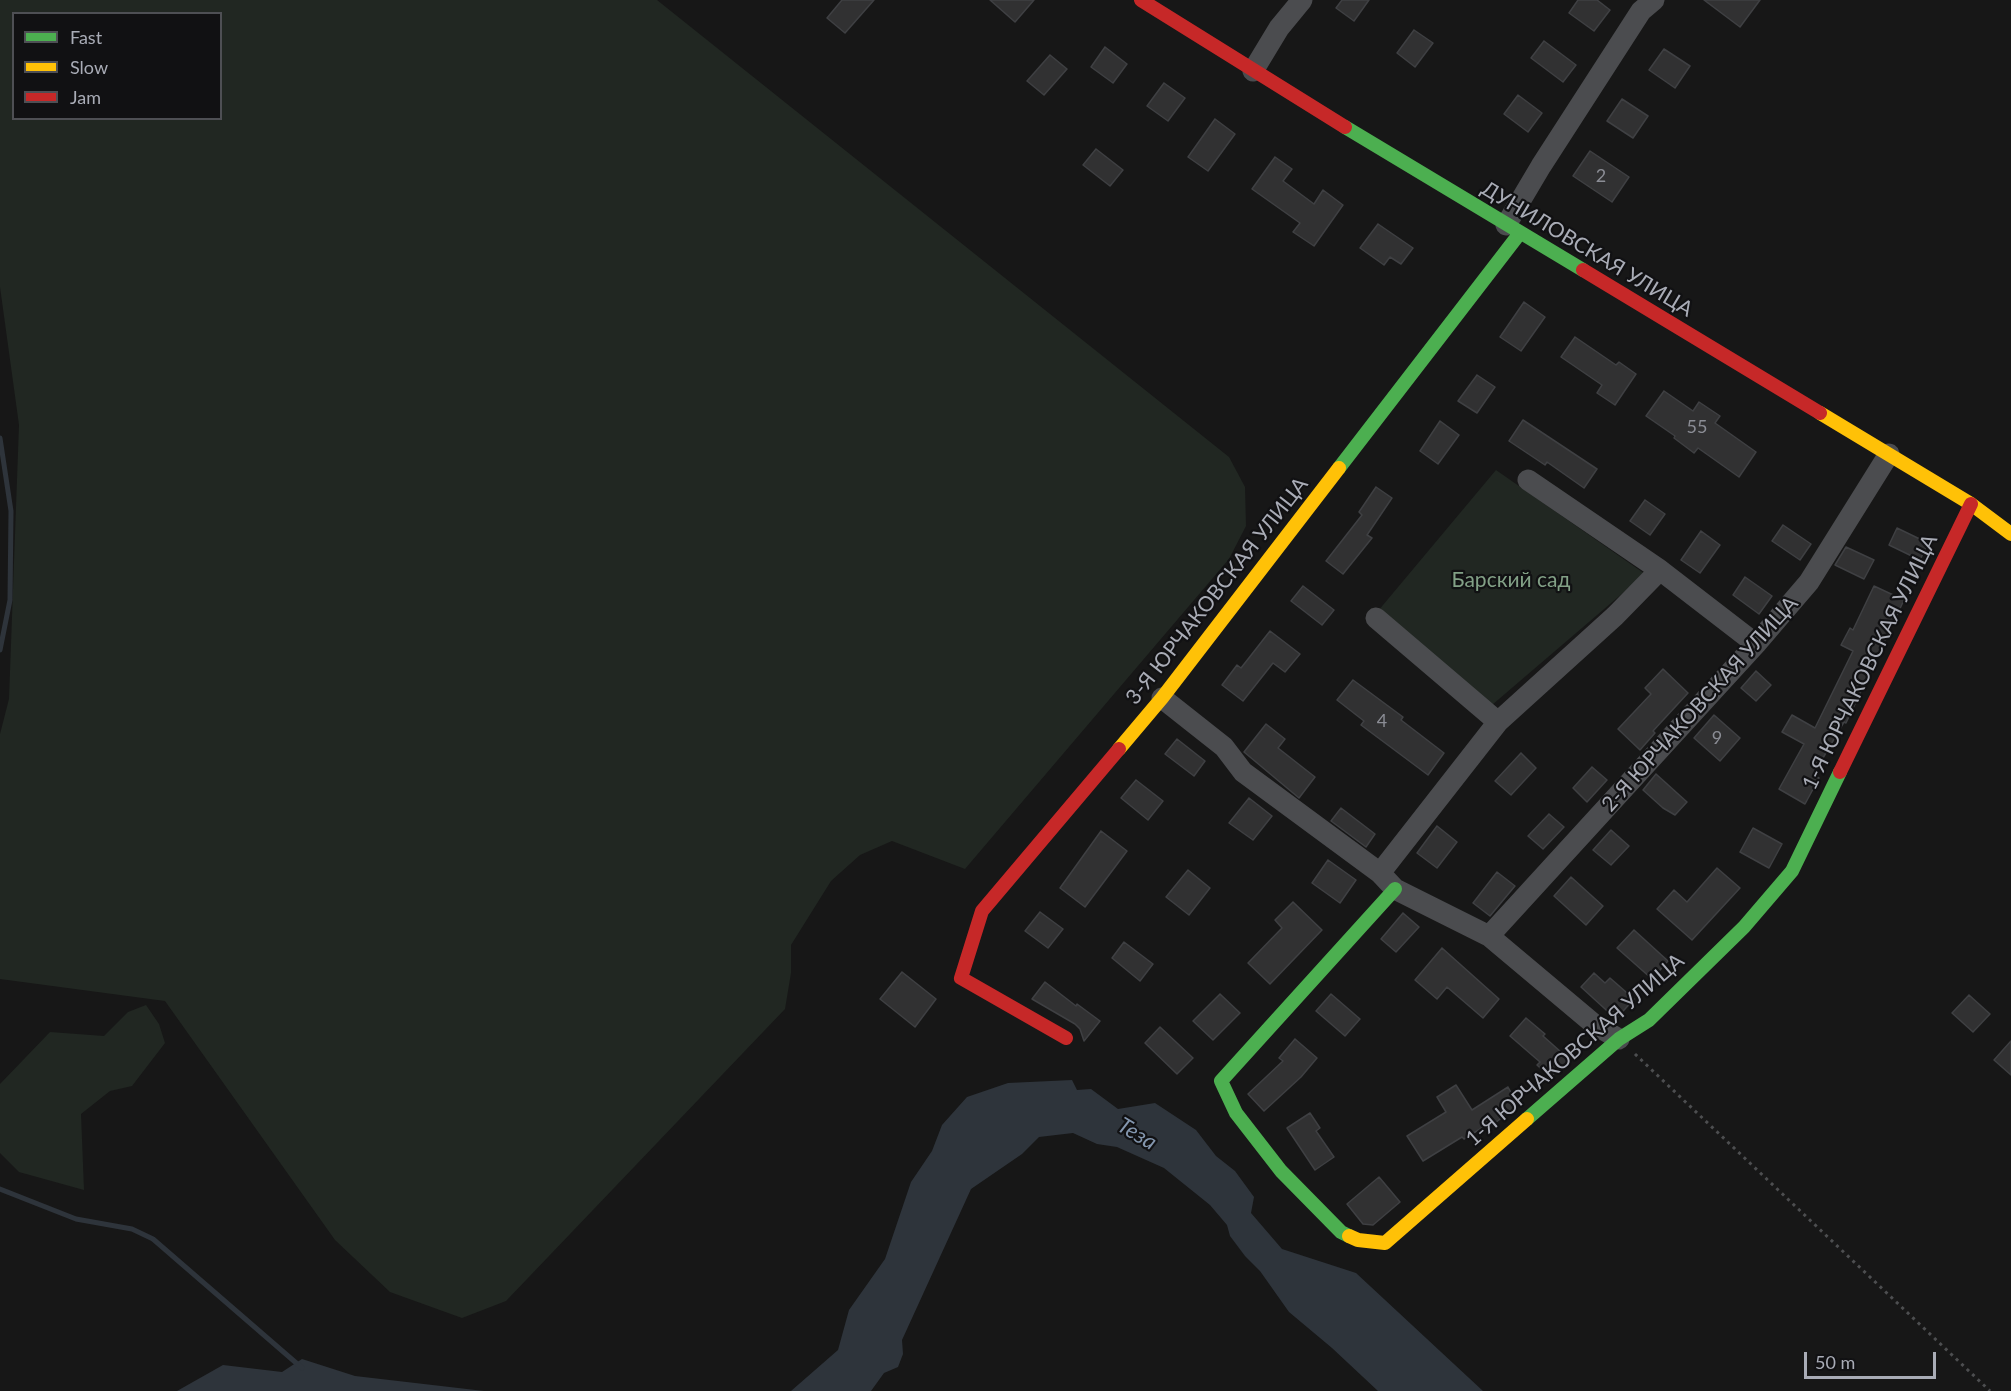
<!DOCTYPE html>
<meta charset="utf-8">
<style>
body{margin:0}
#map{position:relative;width:2011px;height:1391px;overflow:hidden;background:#171717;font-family:Lato,sans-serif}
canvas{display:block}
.legend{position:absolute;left:12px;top:12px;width:210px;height:108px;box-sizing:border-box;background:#111113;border:2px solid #4e4f54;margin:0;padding:8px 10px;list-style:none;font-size:18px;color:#a9acb6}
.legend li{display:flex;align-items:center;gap:12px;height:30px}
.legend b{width:30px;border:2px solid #4e4f54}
.scale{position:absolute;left:1804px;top:1352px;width:132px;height:27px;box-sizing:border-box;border:3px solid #a9acb6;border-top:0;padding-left:8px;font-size:18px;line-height:21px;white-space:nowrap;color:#a9acb6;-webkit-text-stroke:4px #111113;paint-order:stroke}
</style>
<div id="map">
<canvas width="2011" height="1391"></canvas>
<ul class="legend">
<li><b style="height:8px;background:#4caf50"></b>Fast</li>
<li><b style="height:8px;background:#ffc107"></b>Slow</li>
<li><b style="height:8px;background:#c62828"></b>Jam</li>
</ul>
<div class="scale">50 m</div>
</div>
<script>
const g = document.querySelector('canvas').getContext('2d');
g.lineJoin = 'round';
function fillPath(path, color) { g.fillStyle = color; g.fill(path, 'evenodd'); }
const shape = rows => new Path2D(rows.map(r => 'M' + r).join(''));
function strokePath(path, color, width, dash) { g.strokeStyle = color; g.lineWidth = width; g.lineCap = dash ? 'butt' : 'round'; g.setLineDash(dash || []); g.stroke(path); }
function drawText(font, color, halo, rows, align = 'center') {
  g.font = font + ' Lato,sans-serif'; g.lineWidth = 4.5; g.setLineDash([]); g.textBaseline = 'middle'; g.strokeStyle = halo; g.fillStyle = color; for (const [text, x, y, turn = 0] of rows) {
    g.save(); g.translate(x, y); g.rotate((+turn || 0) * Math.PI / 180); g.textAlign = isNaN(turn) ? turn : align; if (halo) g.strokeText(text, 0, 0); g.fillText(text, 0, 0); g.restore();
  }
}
const green = shape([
 [0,0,657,0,1229,457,1245,487,1246,526,1229,559,965,869,892,841,860,855,831,881,791,945,791,973,785,1009,506,1301,462,1318,390,1292,335,1240,165,1001,0,979,0,734,9,699,19,425,0,287],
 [14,14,220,14,220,118,14,118],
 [1496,470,1645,574,1492,705,1378,611],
 [146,1005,159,1024,165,1043,132,1086,110,1091,81,1114,84,1190,19,1172,0,1153,0,1084,50,1032,104,1036,128,1012]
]);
const water = shape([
 [1072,1080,1077,1090,1091,1089,1118,1109,1155,1103,1196,1130,1216,1156,1235,1171,1254,1197,1251,1213,1282,1249,1356,1273,1483,1391,1378,1391,1332,1348,1289,1312,1260,1271,1245,1256,1230,1236,1227,1225,1210,1205,1164,1168,1117,1147,1097,1144,1073,1133,1039,1137,1022,1154,971,1189,902,1340,903,1354,898,1367,884,1373,871,1391,791,1391,838,1350,849,1310,885,1259,911,1182,932,1151,942,1125,967,1097,1008,1083],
 [302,1359,355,1376,484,1391,177,1391,223,1365,282,1372]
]);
const stream = shape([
 [0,438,11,511,10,600,0,650],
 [0,1189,76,1219,132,1229,153,1239,302,1368]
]);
const building = shape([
 [842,0,874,0,845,33,827,18,842,0],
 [990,0,1034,0,1015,22,990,0],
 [1342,0,1369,0,1354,21,1336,8,1342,0],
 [1578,0,1597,0,1610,10,1594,31,1569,13,1578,0],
 [1704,0,1760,0,1740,27,1704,0],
 [1414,30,1433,43,1415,67,1397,53,1414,30],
 [1544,41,1576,65,1563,82,1531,58,1544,41],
 [1105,47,1127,64,1113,83,1091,67,1105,47],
 [1664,49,1690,66,1675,88,1649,70,1664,49],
 [1050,55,1067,69,1044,95,1027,81,1050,55],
 [1164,83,1185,98,1168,121,1147,106,1164,83],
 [1518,95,1542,113,1528,132,1504,114,1518,95],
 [1622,99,1648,116,1633,138,1607,121,1622,99],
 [1215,119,1235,134,1208,171,1188,157,1215,119],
 [1096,149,1123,170,1110,186,1083,165,1096,149],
 [1590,151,1629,177,1612,202,1573,176,1590,151],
 [1275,157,1292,169,1283,181,1314,204,1323,190,1343,205,1314,246,1293,232,1300,223,1252,189,1275,157],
 [1378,224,1413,248,1401,264,1390,257,1384,265,1360,248,1378,224],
 [1524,302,1545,317,1521,351,1500,337,1524,302],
 [1575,337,1616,365,1619,362,1636,374,1615,405,1597,393,1602,385,1561,357,1575,337],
 [1477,375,1495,387,1477,413,1458,401,1477,375],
 [1664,391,1693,411,1699,402,1720,416,1715,423,1756,452,1739,477,1698,448,1694,453,1674,438,1675,436,1646,416,1664,391],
 [1523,420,1597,469,1584,488,1547,462,1545,465,1509,441,1523,420],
 [1440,421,1459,435,1438,464,1420,451,1440,421],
 [1376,487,1392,498,1367,535,1372,538,1343,574,1326,561,1362,515,1359,512,1376,487],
 [1645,500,1665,514,1650,535,1630,521,1645,500],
 [1783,525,1811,544,1800,560,1772,541,1783,525],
 [1897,528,1928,543,1920,560,1889,545,1897,528],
 [1701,531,1720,545,1700,573,1681,560,1701,531],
 [1846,547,1874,560,1864,579,1835,565,1846,547],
 [1745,577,1772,596,1759,614,1733,595,1745,577],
 [1303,586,1334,610,1322,625,1291,601,1303,586],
 [1874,586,1904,600,1846,723,1844,722,1813,775,1819,778,1805,804,1779,789,1804,744,1782,732,1792,715,1815,728,1853,651,1841,645,1850,628,1853,630,1874,586],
 [1270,631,1300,654,1285,672,1273,663,1243,701,1222,685,1237,665,1241,668,1270,631],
 [1663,669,1688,693,1653,731,1655,733,1640,750,1618,729,1651,694,1645,688,1663,669],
 [1756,671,1771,685,1756,701,1741,688,1756,671],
 [1353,680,1403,717,1401,720,1444,753,1428,775,1361,725,1364,721,1337,700,1353,680],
 [1714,715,1740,738,1720,761,1694,738,1714,715],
 [1266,724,1285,739,1278,748,1315,777,1299,798,1244,752,1266,724],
 [1177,739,1205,761,1194,776,1165,754,1177,739],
 [1521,753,1536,768,1511,795,1495,781,1521,753],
 [1592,767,1607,780,1587,802,1573,788,1592,767],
 [1656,774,1687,802,1675,815,1663,808,1643,790,1656,774],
 [1136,780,1163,801,1148,820,1121,798,1136,780],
 [1249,798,1272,816,1253,840,1229,823,1249,798],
 [1341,808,1375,834,1366,847,1331,821,1341,808],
 [1549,814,1564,827,1543,849,1528,836,1549,814],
 [1437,826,1457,842,1437,868,1417,853,1437,826],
 [1753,828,1782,844,1769,868,1740,852,1753,828],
 [1611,830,1629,846,1611,865,1593,850,1611,830],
 [1101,831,1127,851,1085,907,1060,888,1101,831],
 [1328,860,1356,880,1340,903,1312,883,1328,860],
 [1717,868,1740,888,1692,940,1657,909,1674,890,1687,902,1717,868],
 [1188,870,1210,888,1189,915,1166,897,1188,870],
 [1497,872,1515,886,1490,916,1473,903,1497,872],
 [1571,877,1603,906,1586,925,1554,896,1571,877],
 [1293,902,1322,930,1270,984,1248,963,1282,928,1275,920,1293,902],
 [1040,912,1063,929,1048,948,1025,931,1040,912],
 [1403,913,1419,927,1396,952,1381,939,1403,913],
 [1634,930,1668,961,1652,979,1617,948,1634,930],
 [1124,942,1153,964,1140,981,1112,958,1124,942],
 [1442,948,1499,999,1483,1018,1447,987,1437,999,1415,980,1442,948],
 [902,972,936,999,915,1027,880,999,902,972],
 [1594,973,1605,983,1610,978,1634,999,1616,1019,1581,987,1594,973],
 [1045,982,1076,1006,1077,1004,1100,1021,1084,1041,1080,1029,1075,1024,1032,999,1045,982],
 [1220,994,1240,1013,1213,1040,1193,1021,1220,994],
 [1331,994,1360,1019,1345,1036,1316,1011,1331,994],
 [1969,995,1990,1014,1973,1032,1952,1013,1969,995],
 [1526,1018,1545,1034,1543,1036,1570,1060,1550,1077,1537,1065,1540,1062,1510,1036,1526,1018],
 [1160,1027,1193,1058,1177,1074,1145,1043,1160,1027],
 [1295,1039,1317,1058,1301,1077,1264,1111,1248,1094,1283,1061,1279,1058,1295,1039],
 [2011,1041,2011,1075,1994,1060,2011,1041],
 [1456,1085,1472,1110,1508,1087,1518,1105,1495,1123,1493,1121,1464,1139,1462,1137,1423,1161,1407,1136,1446,1112,1437,1097,1456,1085],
 [1310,1113,1320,1128,1316,1131,1334,1157,1315,1170,1287,1128,1310,1113],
 [1379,1177,1400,1202,1373,1225,1363,1224,1347,1204,1379,1177]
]);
const path = shape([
 [1635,1054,1990,1391]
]);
const street = shape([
 [1253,71,1279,28,1302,0],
 [1506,225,1541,166,1641,11,1654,0],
 [1528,480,1660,570,1756,644],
 [1376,618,1498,722,1615,616,1660,570],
 [1162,698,1224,747,1243,772,1380,873,1395,889,1489,936,1595,1025,1619,1039],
 [1380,873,1498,722],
 [1489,936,1756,644,1809,582,1889,454]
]);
const fast = shape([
 [1345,127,1583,270],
 [1339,468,1520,233],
 [1527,1119,1619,1039,1649,1020,1744,927,1792,871,1840,772],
 [1349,1236,1341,1232,1281,1171,1236,1113,1221,1081,1395,889]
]);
const slow = shape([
 [1820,413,1971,504,2011,534],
 [1119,749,1162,698,1339,468],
 [1349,1236,1358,1240,1385,1243,1527,1119]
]);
const jam = shape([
 [1141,0,1345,127],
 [1583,270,1820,413],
 [1840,772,1971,504],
 [1066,1038,961,978,982,911,1119,749]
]);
const numberNames = [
 ["2",1601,176],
 ["55",1697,427],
 ["4",1382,721],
 ["9",1717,738]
];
const streetNames = [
 ["ДУНИЛОВСКАЯ УЛИЦА",1587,249,31],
 ["3-Я ЮРЧАКОВСКАЯ УЛИЦА",1217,591,-52],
 ["1-Я ЮРЧАКОВСКАЯ УЛИЦА",1870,662,-64],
 ["2-Я ЮРЧАКОВСКАЯ УЛИЦА",1700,704,-48],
 ["1-Я ЮРЧАКОВСКАЯ УЛИЦА",1575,1050,-41]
];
const parkNames = [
 ["Барский сад",1511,580]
];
const waterNames = [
 ["Теза",1137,1134,31]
];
fillPath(green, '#212722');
fillPath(water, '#2e343b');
strokePath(stream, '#2e343b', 5);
fillPath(building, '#313132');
strokePath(building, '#3f4043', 1.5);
strokePath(path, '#4d4e50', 3, [3, 4.5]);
strokePath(street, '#4b4c4f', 21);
strokePath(fast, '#4caf50', 14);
strokePath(slow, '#ffc107', 14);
strokePath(jam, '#c62828', 14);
drawText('18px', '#8b8d95', null, numberNames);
drawText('21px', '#a9acb6', '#111113', streetNames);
drawText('21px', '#82a086', '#111113', parkNames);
drawText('italic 22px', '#8396ae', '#111113', waterNames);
</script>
